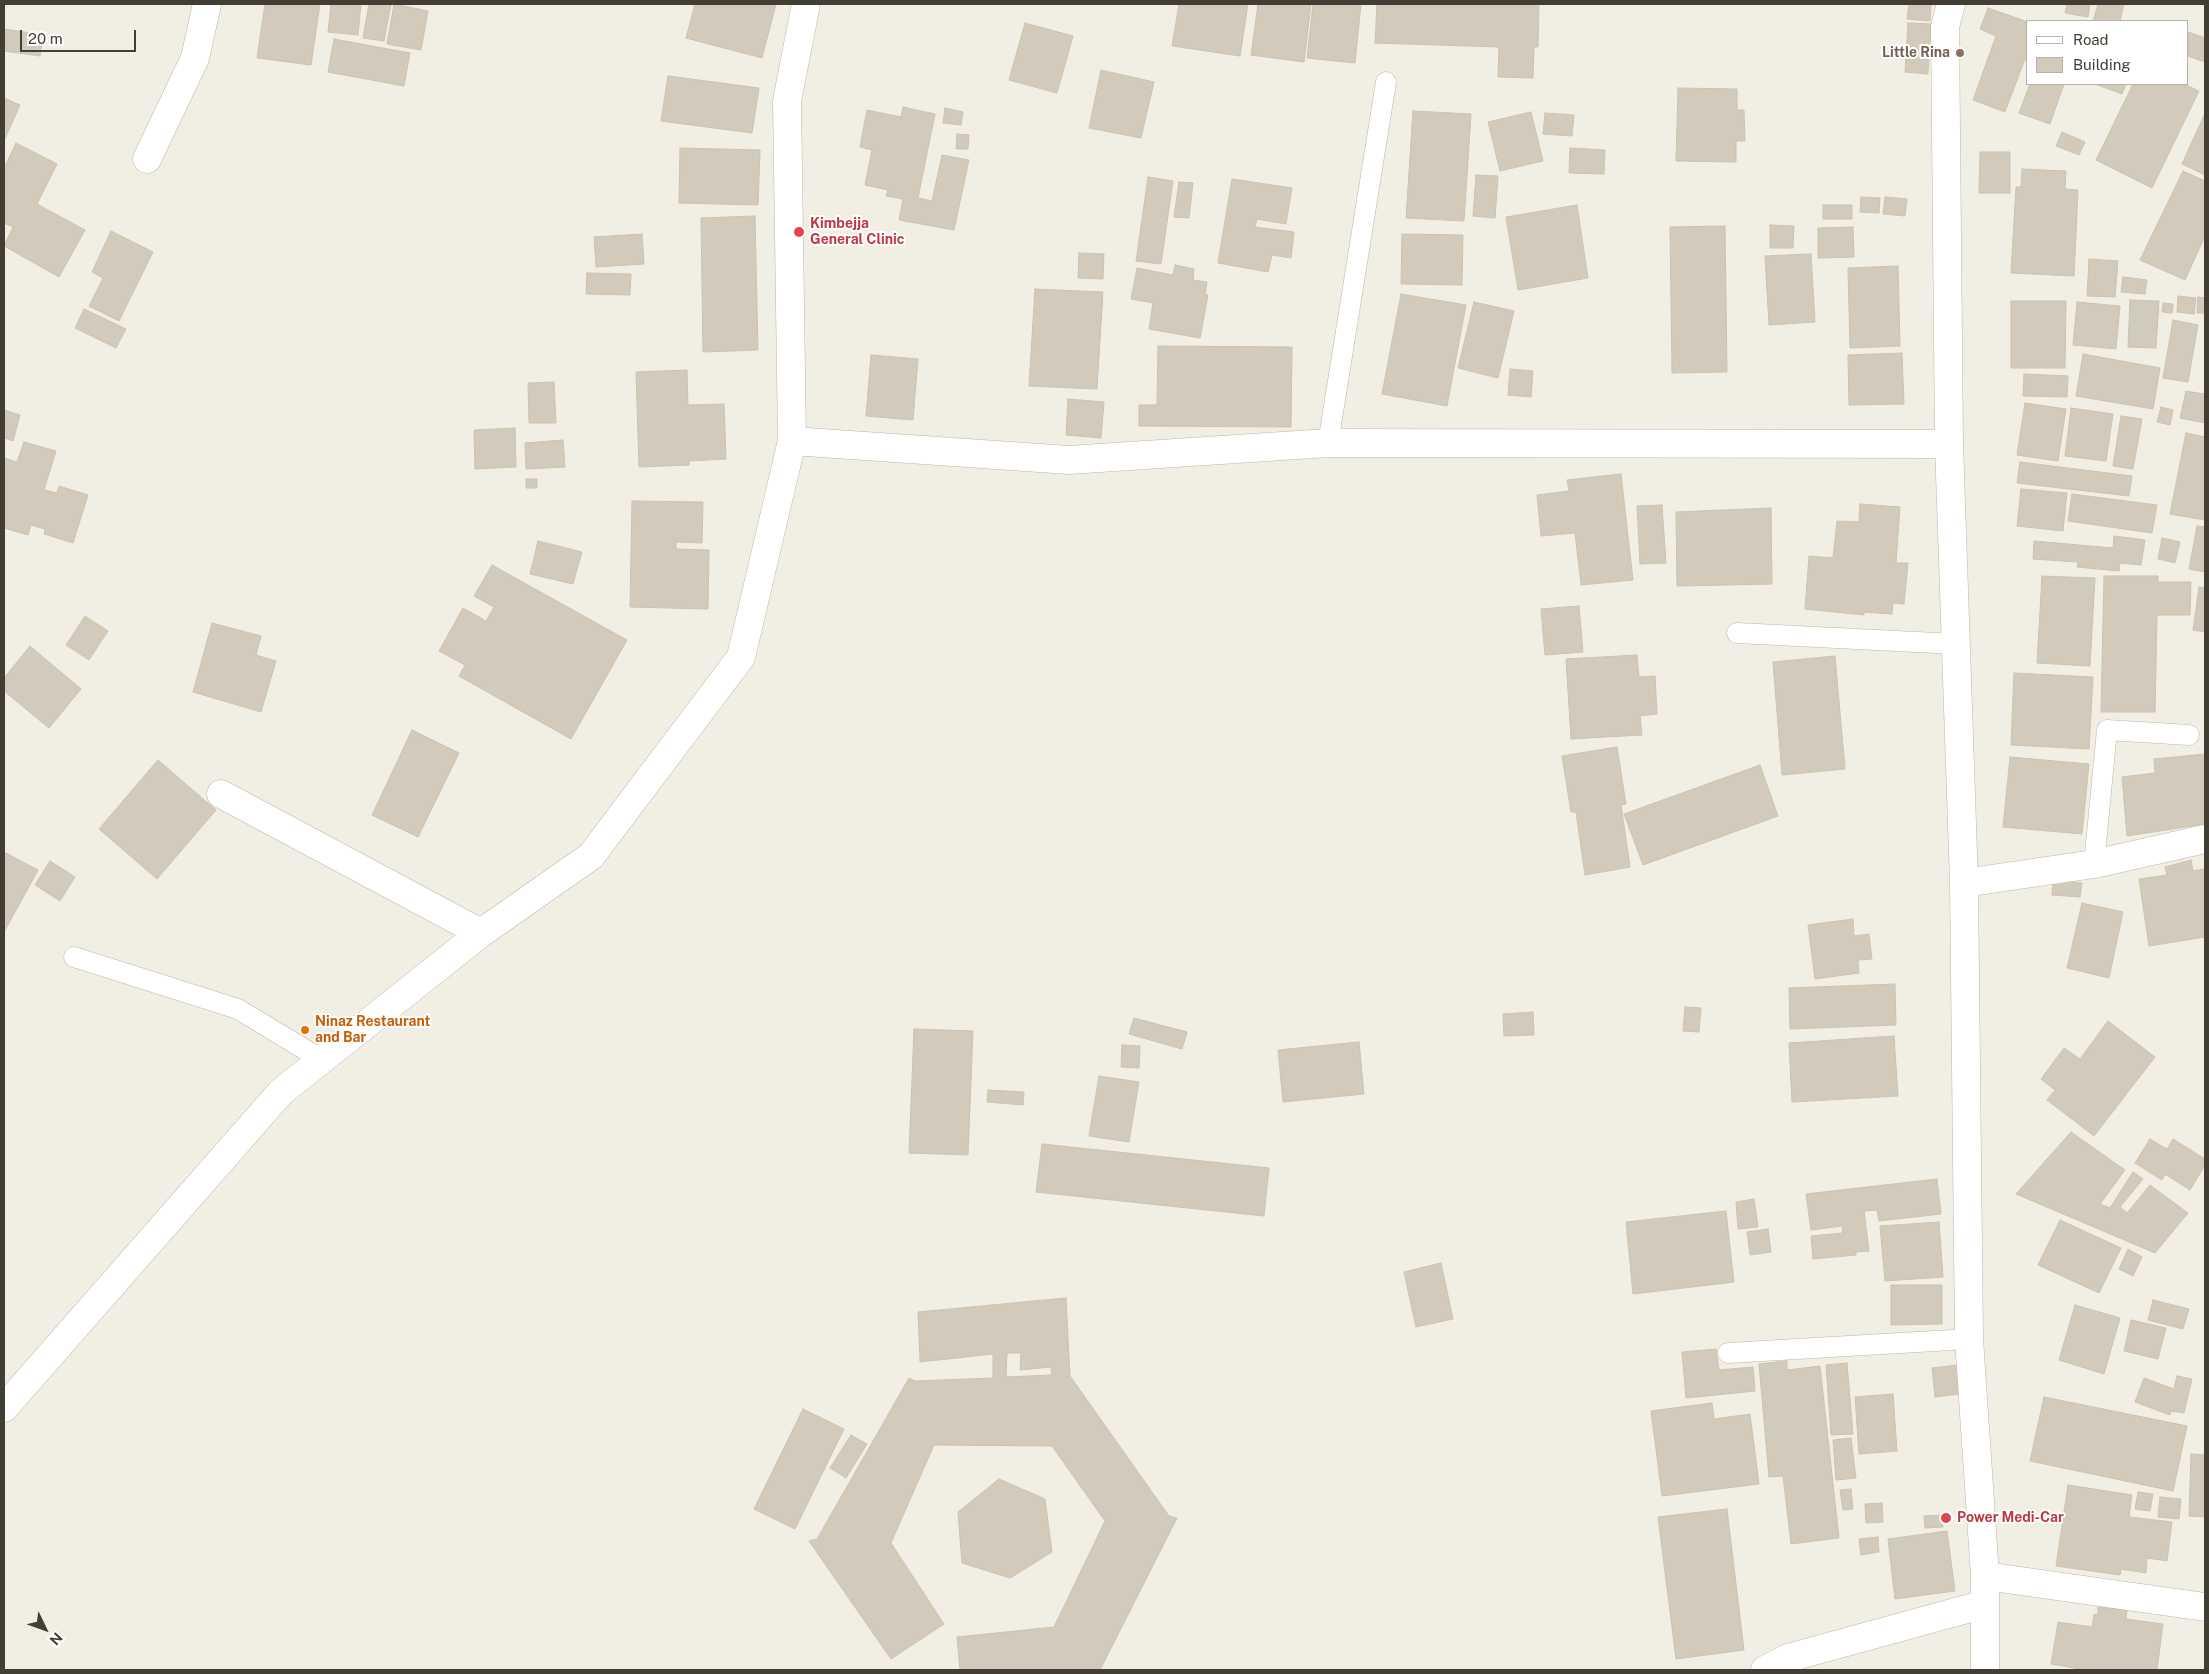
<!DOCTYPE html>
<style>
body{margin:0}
#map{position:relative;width:2209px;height:1674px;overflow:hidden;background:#f1eee4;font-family:"Public Sans",sans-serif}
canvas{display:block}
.frame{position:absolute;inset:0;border:5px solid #433e34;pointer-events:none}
.legend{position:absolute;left:2026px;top:20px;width:162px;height:65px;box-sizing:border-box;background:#fff;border:1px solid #b4b2ae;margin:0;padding:6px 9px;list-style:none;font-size:15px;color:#433e34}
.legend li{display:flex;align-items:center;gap:10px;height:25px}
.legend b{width:25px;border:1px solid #b4b2ae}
.north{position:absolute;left:20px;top:1604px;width:50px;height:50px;-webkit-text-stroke:4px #fff;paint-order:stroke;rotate:132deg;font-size:14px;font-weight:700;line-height:20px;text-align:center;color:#433e34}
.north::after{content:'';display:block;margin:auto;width:18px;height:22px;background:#433e34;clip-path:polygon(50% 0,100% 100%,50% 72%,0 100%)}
.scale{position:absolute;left:20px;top:30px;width:116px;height:22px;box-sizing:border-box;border:2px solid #433e34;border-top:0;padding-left:6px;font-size:15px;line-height:18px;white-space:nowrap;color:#433e34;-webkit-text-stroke:4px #fff;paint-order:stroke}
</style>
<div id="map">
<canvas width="2209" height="1674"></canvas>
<div class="frame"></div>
<ul class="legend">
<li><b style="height:6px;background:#fff"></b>Road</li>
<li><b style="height:14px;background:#d2caba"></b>Building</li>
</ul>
<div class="north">N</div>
<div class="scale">20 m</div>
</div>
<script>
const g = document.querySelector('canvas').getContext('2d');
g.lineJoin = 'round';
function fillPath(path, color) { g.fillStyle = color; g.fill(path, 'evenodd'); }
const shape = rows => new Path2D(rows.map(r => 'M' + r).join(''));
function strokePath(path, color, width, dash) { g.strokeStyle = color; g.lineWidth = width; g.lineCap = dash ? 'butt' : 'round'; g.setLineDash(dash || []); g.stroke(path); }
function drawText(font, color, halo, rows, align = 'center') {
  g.font = font + ' "Public Sans",sans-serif'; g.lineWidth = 4; g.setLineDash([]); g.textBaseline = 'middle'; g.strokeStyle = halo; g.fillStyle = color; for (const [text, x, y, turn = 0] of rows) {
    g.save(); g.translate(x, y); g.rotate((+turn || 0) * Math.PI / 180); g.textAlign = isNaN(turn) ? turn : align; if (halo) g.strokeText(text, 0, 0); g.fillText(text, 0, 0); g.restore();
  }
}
const building = shape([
 [265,4,320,4,311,65,257,58,265,4],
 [331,4,361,4,358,35,328,32,331,4],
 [369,4,391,4,384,41,363,38,369,4],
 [394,4,428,11,421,50,387,44,394,4],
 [695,4,776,4,762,58,686,38,695,4],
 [1179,4,1248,4,1240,56,1172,46,1179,4],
 [1258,4,1311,4,1304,62,1251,55,1258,4],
 [1313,4,1361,4,1355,63,1307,58,1313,4],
 [1377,4,1539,4,1538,47,1534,47,1533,78,1498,77,1499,47,1375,43,1377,4],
 [1909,4,1931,4,1930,21,1907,19,1909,4],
 [2067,4,2090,4,2088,17,2065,13,2067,4],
 [2098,4,2124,4,2120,21,2093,21,2098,4],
 [1988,8,2028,22,2028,60,2025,59,2005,112,1973,100,1996,36,1980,29,1988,8],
 [1025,23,1073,36,1057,93,1009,80,1025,23],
 [1908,23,1931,24,1928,74,1905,72,1908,23],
 [4,29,43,35,40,56,4,51,4,29],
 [2188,32,2205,38,2205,62,2188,56,2188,32],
 [334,39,410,53,404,86,328,72,334,39],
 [1101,70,1154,82,1141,138,1089,128,1101,70],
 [668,76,759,88,752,133,661,121,668,76],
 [2030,84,2064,84,2050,124,2019,113,2030,84],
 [2095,84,2126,84,2122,94,2095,84],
 [2133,84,2184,84,2199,91,2152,188,2096,160,2133,84],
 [1678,88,1737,89,1737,110,1744,110,1745,141,1736,141,1736,162,1676,161,1678,88],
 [4,98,20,105,4,141,4,98],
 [903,107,935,114,918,198,932,201,942,155,969,160,954,230,899,220,903,199,886,196,888,190,865,185,872,150,860,147,867,110,901,117,903,107],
 [945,108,963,112,961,125,943,123,945,108],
 [1413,111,1471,114,1464,221,1406,218,1413,111],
 [1531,112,1543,161,1500,171,1488,122,1531,112],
 [1545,113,1574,115,1572,136,1543,134,1545,113],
 [2205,113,2205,175,2182,164,2205,113],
 [2062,132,2085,142,2079,155,2056,146,2062,132],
 [957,134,969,135,968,149,956,149,957,134],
 [16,143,57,164,37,204,85,230,59,277,4,246,13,227,4,223,4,168,16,143],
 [680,148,760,150,758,205,679,203,680,148],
 [1570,148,1605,150,1604,174,1569,173,1570,148],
 [1980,152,2010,152,2010,193,1979,193,1980,152],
 [2022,169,2066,171,2065,189,2078,190,2074,276,2011,273,2016,187,2021,187,2022,169],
 [2183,171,2205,181,2205,236,2185,280,2140,260,2183,171],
 [1476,175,1498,176,1495,218,1473,216,1476,175],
 [1148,177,1173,181,1161,264,1136,261,1148,177],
 [1232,179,1292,188,1286,224,1257,219,1255,227,1294,232,1291,258,1272,255,1268,272,1218,263,1232,179],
 [1179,182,1193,183,1189,218,1174,217,1179,182],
 [1861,197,1880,198,1879,213,1860,212,1861,197],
 [1885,197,1907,199,1905,216,1883,214,1885,197],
 [1577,205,1588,278,1518,290,1506,217,1577,205],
 [1823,205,1852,205,1852,219,1823,219,1823,205],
 [755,216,758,350,703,352,701,218,755,216],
 [1770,225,1794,226,1793,248,1770,248,1770,225],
 [1725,226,1727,372,1672,373,1670,227,1725,226],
 [1853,227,1854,257,1818,258,1818,228,1853,227],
 [111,231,153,252,119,321,89,306,103,278,92,272,111,231],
 [642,234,644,264,596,267,594,237,642,234],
 [1402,234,1463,235,1462,285,1401,284,1402,234],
 [1079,253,1104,254,1103,279,1078,278,1079,253],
 [1811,254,1815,322,1769,325,1765,256,1811,254],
 [2089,259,2118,261,2115,297,2087,296,2089,259],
 [1175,265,1194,269,1193,280,1207,282,1205,294,1208,295,1200,338,1149,329,1153,303,1131,299,1137,268,1173,275,1175,265],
 [1898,266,1900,346,1850,348,1848,268,1898,266],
 [587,273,631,274,630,295,586,294,587,273],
 [2123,277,2147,280,2145,294,2121,292,2123,277],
 [1035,289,1103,292,1097,389,1029,386,1035,289],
 [1401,294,1466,305,1447,406,1382,394,1401,294],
 [2178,296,2196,298,2194,314,2177,312,2178,296],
 [2198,297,2205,298,2205,313,2197,313,2198,297],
 [2130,300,2159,301,2156,348,2128,347,2130,300],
 [2011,301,2066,301,2065,368,2011,368,2011,301],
 [1474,302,1514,311,1498,378,1458,368,1474,302],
 [2077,302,2120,306,2116,349,2073,345,2077,302],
 [2163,303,2173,304,2172,313,2162,312,2163,303],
 [84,309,126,329,116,348,75,328,84,309],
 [2173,320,2198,325,2188,382,2163,378,2173,320],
 [1158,346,1292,347,1291,427,1139,426,1139,405,1157,405,1158,346],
 [1902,353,1904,404,1849,405,1848,355,1902,353],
 [2083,354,2160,368,2153,409,2076,396,2083,354],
 [871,355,918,359,913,420,866,416,871,355],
 [1510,369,1533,371,1531,397,1508,395,1510,369],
 [687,370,688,405,724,404,726,459,689,461,689,465,639,467,636,372,687,370],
 [2024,374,2068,376,2067,397,2023,396,2024,374],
 [554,382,556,423,529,423,528,383,554,382],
 [2205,390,2205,423,2180,418,2186,391,2204,394,2205,390],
 [1068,399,1104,402,1101,438,1066,435,1068,399],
 [2025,403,2066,409,2058,461,2017,455,2025,403],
 [2161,407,2173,410,2170,425,2157,422,2161,407],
 [2071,408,2113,414,2106,461,2065,456,2071,408],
 [4,410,20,415,13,441,4,438,4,410],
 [2121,416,2142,419,2133,469,2113,466,2121,416],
 [515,428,516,467,475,469,474,430,515,428],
 [2186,433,2205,437,2205,520,2170,514,2186,433],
 [563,440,565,467,526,469,525,443,563,440],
 [24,442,56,451,44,490,57,493,59,486,88,495,73,543,44,534,45,529,31,525,28,535,4,528,4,458,17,462,24,442],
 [2020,462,2132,476,2129,496,2017,483,2020,462],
 [1621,474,1633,580,1581,585,1575,533,1541,536,1537,495,1569,491,1567,480,1621,474],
 [526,479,537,479,537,488,526,488,526,479],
 [2021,489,2067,493,2063,531,2017,526,2021,489],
 [2072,494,2157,505,2152,533,2068,521,2072,494],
 [632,501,703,502,702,543,676,542,676,549,709,550,708,609,630,607,632,501],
 [1860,504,1900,507,1896,563,1908,563,1904,604,1893,603,1892,614,1864,612,1864,615,1805,609,1809,556,1833,558,1837,521,1859,522,1860,504],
 [1662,505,1666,563,1640,564,1637,506,1662,505],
 [1771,508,1772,584,1677,586,1676,512,1771,508],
 [2197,526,2205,527,2205,572,2189,569,2197,526],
 [2114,536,2145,540,2141,565,2120,563,2119,571,2077,567,2078,562,2033,559,2034,541,2113,548,2114,536],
 [2162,538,2180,542,2175,563,2158,559,2162,538],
 [538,541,582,552,573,584,530,574,538,541],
 [492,565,627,640,571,739,459,676,465,665,439,651,463,608,486,621,494,607,474,596,492,565],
 [2042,576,2095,578,2090,666,2037,663,2042,576],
 [2104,576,2158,576,2158,582,2191,582,2190,615,2157,615,2155,712,2101,712,2104,576],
 [2199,587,2205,588,2205,632,2193,630,2199,587],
 [1579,606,1583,652,1545,655,1541,609,1579,606],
 [85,616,108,631,89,660,66,645,85,616],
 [212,623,261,636,256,655,276,661,261,712,193,692,212,623],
 [30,646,81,689,49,728,4,691,4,678,30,646],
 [1637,655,1639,677,1655,676,1657,714,1640,716,1642,735,1571,739,1566,659,1637,655],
 [1835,656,1845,769,1782,775,1773,662,1835,656],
 [2014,673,2093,677,2089,749,2011,745,2014,673],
 [412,730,459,753,418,837,372,815,412,730],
 [1617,747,1626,804,1621,805,1630,867,1585,875,1576,812,1571,812,1562,756,1617,747],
 [2205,754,2205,824,2127,836,2122,777,2155,773,2154,759,2205,754],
 [2010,757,2089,764,2082,834,2003,827,2010,757],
 [158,760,216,810,157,879,99,829,158,760],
 [1760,765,1778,816,1643,865,1624,814,1760,765],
 [4,852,38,870,4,932,4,852],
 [2191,860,2193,871,2205,869,2205,937,2149,946,2139,879,2167,875,2165,867,2191,860],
 [50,861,75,877,60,901,35,885,50,861],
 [2053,881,2082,883,2080,897,2052,895,2053,881],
 [2082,903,2123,912,2109,978,2067,968,2082,903],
 [1853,919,1854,936,1869,934,1872,959,1858,960,1859,973,1815,979,1808,925,1853,919],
 [1895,984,1896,1025,1790,1029,1789,988,1895,984],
 [1685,1007,1701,1008,1699,1032,1683,1031,1685,1007],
 [1533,1012,1534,1035,1504,1036,1503,1014,1533,1012],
 [1134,1018,1187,1032,1182,1049,1129,1034,1134,1018],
 [2108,1021,2155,1057,2094,1136,2047,1100,2055,1090,2041,1079,2064,1048,2080,1059,2108,1021],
 [914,1029,973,1031,968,1155,909,1153,914,1029],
 [1894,1036,1898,1096,1792,1102,1789,1043,1894,1036],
 [1359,1042,1364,1094,1283,1102,1278,1050,1359,1042],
 [1122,1045,1140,1046,1139,1068,1121,1067,1122,1045],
 [1099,1076,1139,1082,1129,1142,1089,1136,1099,1076],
 [988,1090,1024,1092,1023,1105,987,1102,988,1090],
 [2071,1132,2125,1170,2100,1204,2110,1208,2133,1172,2143,1179,2120,1207,2127,1213,2150,1185,2188,1213,2155,1253,2016,1194,2071,1132],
 [2150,1139,2167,1149,2173,1139,2205,1159,2205,1165,2190,1190,2165,1174,2162,1180,2135,1163,2150,1139],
 [1042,1144,1269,1168,1264,1216,1036,1192,1042,1144],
 [1937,1179,1941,1214,1879,1221,1877,1210,1864,1211,1869,1251,1856,1252,1856,1255,1813,1259,1811,1236,1843,1233,1842,1226,1811,1230,1806,1194,1937,1179],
 [1754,1199,1758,1227,1738,1229,1736,1202,1754,1199],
 [1726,1211,1734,1282,1633,1294,1626,1222,1726,1211],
 [2060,1220,2121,1248,2099,1293,2038,1265,2060,1220],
 [1939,1222,1943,1277,1885,1281,1880,1226,1939,1222],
 [1768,1229,1771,1252,1750,1255,1747,1232,1768,1229],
 [2128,1249,2142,1257,2133,1276,2119,1269,2128,1249],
 [1441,1263,1453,1319,1416,1327,1404,1272,1441,1263],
 [1891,1285,1942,1285,1942,1324,1891,1325,1891,1285],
 [1066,1298,1070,1376,1169,1516,1177,1518,1100,1670,960,1670,957,1637,1054,1627,1105,1521,1052,1446,934,1445,891,1543,944,1624,891,1659,809,1541,817,1539,909,1378,915,1381,993,1378,993,1354,920,1362,918,1312,1066,1298],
 [1007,1353,1021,1353,1020,1370,1051,1367,1052,1375,1006,1377,1007,1353],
 [2153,1300,2189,1309,2183,1329,2148,1320,2153,1300],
 [2075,1305,2120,1318,2104,1374,2059,1360,2075,1305],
 [2131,1320,2166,1328,2158,1359,2124,1351,2131,1320],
 [1716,1349,1719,1370,1753,1367,1755,1391,1686,1398,1682,1352,1716,1349],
 [1787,1361,1787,1370,1820,1366,1839,1538,1791,1544,1783,1476,1769,1477,1759,1364,1787,1361],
 [1847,1363,1853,1434,1831,1435,1826,1365,1847,1363],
 [1958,1365,1960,1394,1935,1397,1932,1368,1958,1365],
 [2177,1376,2192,1379,2184,1413,2171,1411,2170,1415,2135,1402,2144,1378,2174,1389,2177,1376],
 [1893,1394,1897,1451,1859,1454,1855,1397,1893,1394],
 [2044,1397,2187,1426,2173,1491,2030,1461,2044,1397],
 [1712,1403,1714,1419,1750,1414,1759,1484,1662,1496,1651,1411,1712,1403],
 [803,1409,844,1429,795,1529,754,1509,803,1409],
 [851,1435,867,1444,846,1478,830,1468,851,1435],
 [1851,1438,1856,1478,1836,1480,1833,1440,1851,1438],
 [2191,1454,2205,1455,2205,1517,2189,1516,2191,1454],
 [999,1479,1045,1499,1052,1552,1010,1578,962,1563,958,1512,999,1479],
 [2068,1485,2132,1495,2129,1517,2172,1522,2167,1561,2147,1558,2146,1573,2121,1569,2120,1575,2056,1566,2068,1485],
 [1851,1489,1853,1509,1843,1510,1840,1490,1851,1489],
 [2138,1492,2153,1494,2150,1511,2135,1509,2138,1492],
 [2160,1497,2181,1499,2179,1519,2158,1517,2160,1497],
 [1882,1503,1883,1522,1866,1523,1865,1504,1882,1503],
 [1727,1509,1744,1650,1676,1659,1658,1517,1727,1509],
 [1942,1515,1943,1527,1925,1528,1924,1516,1942,1515],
 [1947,1531,1955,1591,1895,1599,1888,1539,1947,1531],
 [1878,1537,1879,1552,1861,1555,1859,1539,1878,1537],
 [2098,1607,2127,1610,2126,1619,2163,1624,2157,1670,2086,1670,2051,1664,2058,1622,2092,1627,2094,1614,2098,1615,2098,1607]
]);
const lane = shape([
 [1328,443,1386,82],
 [1737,633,1956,644],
 [2094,864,2107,730,2189,735],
 [74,957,238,1009,322,1060],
 [1728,1353,1969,1339]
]);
const street = shape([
 [1951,4,1945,27,1949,444,1964,883,1969,1339,1985,1576,1985,1670],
 [147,159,195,58,207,4],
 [792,441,1069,460,1328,443,1949,444],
 [221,794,481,933],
 [1964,883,2094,864,2205,839],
 [4,1408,281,1092,481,933,591,856,741,657,792,441,787,101,806,4],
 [1985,1576,2205,1607],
 [1765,1670,1788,1658,1985,1604]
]);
const markers = [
 [1960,53,5,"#8d6e63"],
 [799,232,6,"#e0444e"],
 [305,1030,5,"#e8710a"],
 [1946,1518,6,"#e0444e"]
];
const educationNames = [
 ["Little Rina",1950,53]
];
const healthNames = [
 ["Kimbejja",810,224],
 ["General Clinic",810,240],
 ["Power Medi-Car",1957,1518]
];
const foodNames = [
 ["Ninaz Restaurant",315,1022],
 ["and Bar",315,1038]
];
fillPath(building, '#d2caba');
strokePath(building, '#ccc2ae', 1);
strokePath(lane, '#bcb6a7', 21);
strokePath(street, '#bcb6a7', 29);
strokePath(lane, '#fff', 20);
strokePath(street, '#fff', 28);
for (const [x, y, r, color] of markers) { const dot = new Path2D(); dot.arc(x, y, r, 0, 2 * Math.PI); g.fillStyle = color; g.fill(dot); strokePath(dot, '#fff', 2); }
drawText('bold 14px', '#785e54', '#fff', educationNames, 'right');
drawText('bold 14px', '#be3a42', '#fff', healthNames, 'left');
drawText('bold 14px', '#c56008', '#fff', foodNames, 'left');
</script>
